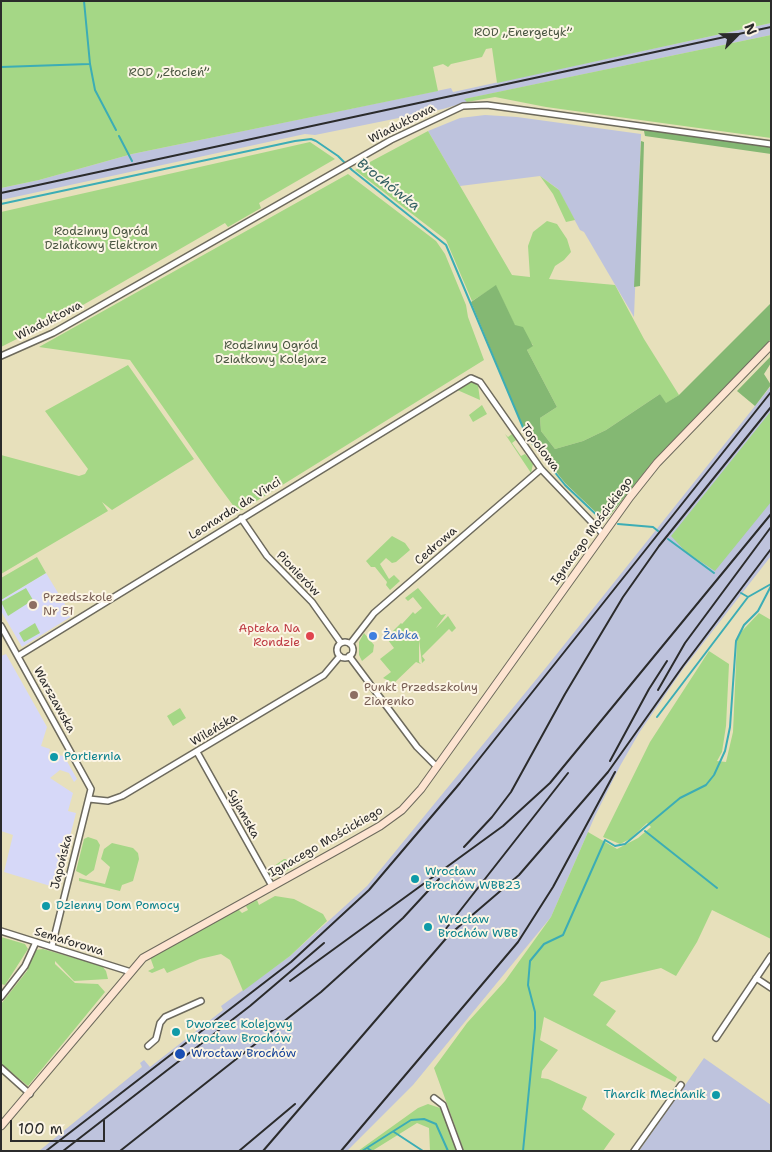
<!DOCTYPE html>
<meta charset="utf-8">
<style>
body{margin:0}
#map{position:relative;width:772px;height:1152px;overflow:hidden;background:#e7e0bb;font-family:"Shantell Sans",sans-serif}
canvas{display:block}
.frame{position:absolute;inset:0;border:2px solid #2b2b2b;pointer-events:none}
.north{position:absolute;left:712px;top:10px;width:50px;height:50px;-webkit-text-stroke:4px #fcf5e5;paint-order:stroke;rotate:67deg;font-size:14px;font-weight:700;line-height:20px;text-align:center;color:#2b2b2b}
.north::after{content:'';display:block;margin:auto;width:18px;height:22px;background:#2b2b2b;clip-path:polygon(50% 0,100% 100%,50% 72%,0 100%)}
.scale{position:absolute;left:10px;top:1120px;width:95px;height:22px;box-sizing:border-box;border:2px solid #2b2b2b;border-top:0;padding-left:6px;font-size:15px;line-height:18px;white-space:nowrap;color:#2b2b2b;-webkit-text-stroke:4px #fcf5e5;paint-order:stroke}
</style>
<div id="map">
<canvas width="772" height="1152"></canvas>
<div class="frame"></div>
<div class="north">N</div>
<div class="scale">100 m</div>
</div>
<script>
const g = document.querySelector('canvas').getContext('2d');
g.lineJoin = 'round';
function fillPath(path, color) { g.fillStyle = color; g.fill(path, 'evenodd'); }
const shape = rows => new Path2D(rows.map(r => 'M' + r).join(''));
function strokePath(path, color, width, dash) { g.strokeStyle = color; g.lineWidth = width; g.lineCap = dash ? 'butt' : 'round'; g.setLineDash(dash || []); g.stroke(path); }
function drawText(font, color, halo, rows, align = 'center') {
  g.font = font + ' "Shantell Sans",sans-serif'; g.lineWidth = 4; g.setLineDash([]); g.textBaseline = 'middle'; g.strokeStyle = halo; g.fillStyle = color; for (const [text, x, y, turn = 0] of rows) {
    g.save(); g.translate(x, y); g.rotate((+turn || 0) * Math.PI / 180); g.textAlign = isNaN(turn) ? turn : align; if (halo) g.strokeText(text, 0, 0); g.fillText(text, 0, 0); g.restore();
  }
}
const built = shape([
 [46,573,72,616,22,647,1,611,1,600],
 [6,654,47,727,41,746,50,749,49,754,64,756,77,779,74,782,69,773,60,770,50,778,73,793,68,811,76,813,57,888,4,872,13,835,1,831,1,656]
]);
const industrial = shape([
 [771,23,771,35,465,99,467,102,443,109,315,135,305,134,1,200,1,188,39,180,132,154,451,88,453,92],
 [485,115,517,117,641,134,634,317,584,232,580,230,558,189,540,176,460,186,428,131,460,118],
 [771,386,771,556,683,669,639,733,620,766,595,816,551,917,413,1085,347,1151,39,1151,142,1067,140,1063,144,1060,150,1067,223,1010,221,1006,290,956,367,886,548,665],
 [704,1058,771,1105,771,1151,639,1151]
]);
const green = shape([
 [1,1,771,1,771,23,497,83,492,48,486,49,482,57,451,64,448,67,443,64,433,67,438,91,132,154,39,180,1,188],
 [771,35,771,138,546,107,495,97,467,102,464,99],
 [428,131,512,275,530,277,528,246,533,232,547,221,557,224,567,239,571,252,564,260,555,266,549,279,615,285,644,339,679,395,665,404,660,394,606,430,583,441,555,449,541,431,540,418,557,407,527,350,533,345,515,326,496,286,472,301,446,240,355,170],
 [310,142,335,159,259,203,261,208,228,227,225,223,76,309,1,347,1,212],
 [348,174,436,241,445,254,466,305,468,317,484,360,242,510,235,508,215,481,130,360,39,347],
 [540,176,559,190,575,220,566,222,553,194],
 [128,365,194,459,112,510,102,502,108,511,1,574,1,455,79,476,85,474,88,469,45,411],
 [470,381,478,385,480,400,455,389],
 [482,405,487,414,473,422,469,415],
 [771,411,771,502,715,571,686,552,671,536],
 [505,434,508,437,512,434,516,440,512,443,521,456,525,454,533,464,531,473],
 [392,536,405,543,410,550,396,562,392,563,386,558,380,564,389,579,394,575,400,581,390,590,386,585,387,582,375,567,371,567,366,561],
 [37,557,46,573,1,600,1,578],
 [26,588,33,600,8,616,1,602],
 [418,588,441,615,446,614,436,628,448,616,456,628,452,632,449,629,422,656,425,660,422,663,419,640,419,662,421,664,416,662,394,683,383,678,391,672,380,659,394,648,385,636,390,632,391,633,401,623,402,624,413,612,415,614,422,608,413,597,408,601,405,598],
 [759,613,771,620,771,939,712,910,697,942,676,976,661,968,601,982,593,995,616,1011,606,1025,677,1077,675,1082,544,1017,540,1040,558,1050,542,1071,541,1078,548,1079,587,1097,582,1109,615,1134,603,1151,464,1151,434,1068,467,1023,505,981,551,917,588,832,617,849,638,838,651,827,647,823,630,839,620,844,603,837,650,742,709,651,729,664,726,726,722,752,717,761,726,762,733,732,737,640,742,631],
 [35,623,40,633,24,642,19,633],
 [364,633,374,645,373,652,362,661,359,655,359,642],
 [180,708,186,718,173,726,167,716],
 [88,837,97,840,100,845,94,870,86,876,76,871,84,839],
 [112,843,133,848,138,853,139,859,133,881,122,885,120,891,79,881,79,878,105,884,110,867,101,859,104,849],
 [284,859,286,859,292,868,273,878,268,872,270,869],
 [275,896,294,899,323,914,327,921,290,956,243,991,230,960,221,954,200,959,167,973,164,968,152,973,148,971,154,968,150,957,238,909,242,913,248,910,246,906,257,900,259,905],
 [1,937,25,944,28,949,5,985,1,984],
 [43,949,102,966,106,971,108,979,74,981,55,961,55,964,75,983,98,984,105,992,28,1086,1,1064,1,1004,27,971,35,950],
 [428,1104,440,1108,447,1120,456,1151,430,1151,429,1128,417,1123,372,1151,358,1151,418,1108]
]);
const forest = shape([
 [630,126,771,146,771,154,645,136,644,131,629,129],
 [641,141,644,142,640,286,634,287],
 [496,285,515,325,523,327,533,346,527,350,557,407,540,418,541,431,555,449,583,441,606,430,660,394,666,403,679,395,771,303,771,339,654,460,608,518,604,520,565,483,531,440,522,425,471,302],
 [771,356,771,363,764,374,771,385,755,406,737,391]
]);
const stream = shape([
 [84,1,90,64,95,90,116,130],
 [1,67,89,64],
 [119,136,132,161],
 [1,204,295,141,311,139,316,141,338,156,352,170,446,245,527,437,565,485,603,521],
 [618,524,653,527,658,531],
 [668,539,714,573],
 [741,593,748,597,771,584],
 [657,717,748,597],
 [645,831,717,888],
 [394,1132,423,1151],
 [367,1148,372,1151],
 [362,1151,411,1120,424,1119,436,1124,448,1151],
 [523,1151,535,1028,535,1012,528,985,530,961,544,944,563,935,605,840,615,846,625,844,680,798,706,785,714,775,725,751,730,727,736,641,744,625,758,611,771,586]
]);
const street = shape([
 [1,356,53,333,391,140,463,106,487,105,771,144],
 [241,518,267,556,312,602,341,643],
 [1,626,91,789,52,946],
 '337 650a8 8 0 1 1 16 0a8 8 0 1 1-16 0Z',
 [350,644,374,613,541,469],
 [18,656,471,378,480,382,541,469,603,534],
 [349,656,417,747,437,767],
 [197,752,272,886],
 [89,799,108,801,122,796,324,675,340,656],
 [1,931,131,972],
 [756,978,771,988],
 [1,997,25,966,36,942],
 [716,1038,771,956],
 [148,1046,156,1039,160,1023,165,1017,201,1001],
 [1,1068,30,1094],
 [434,1098,443,1105,460,1151],
 [634,1151,681,1085]
]);
const secondary = shape([
 [1,1126,143,958,343,847,380,826,402,810,421,789,630,497,657,463,771,345]
]);
const rail = shape([
 [1,193,771,27],
 [658,690,685,643,771,527],
 [610,761,649,689,667,661],
 [464,847,492,817,511,792,565,694,623,597,659,546,771,407],
 [441,935,568,773],
 [290,981,503,826,550,783,771,514],
 [46,1151,291,962,369,890,460,783,771,392],
 [63,1151,250,1006,324,943],
 [120,1151,321,992,403,918,439,879],
 [239,1151,295,1104],
 [263,1151,449,935,519,875,608,772,683,666,771,549],
 [341,1151,518,942,553,887,615,772]
]);
const markers = [
 [33,605,5,"#8d6e63"],
 [310,636,5,"#e0444e"],
 [373,636,5,"#3f7fe0"],
 [354,695,5,"#8d6e63"],
 [54,757,5,"#0f9aa8"],
 [415,879,5,"#0f9aa8"],
 [46,906,5,"#0f9aa8"],
 [428,927,5,"#0f9aa8"],
 [176,1032,5,"#0f9aa8"],
 [180,1054,6,"#1a4fb4"],
 [716,1095,5,"#0f9aa8"]
];
const parkNames = [
 ["ROD „Energetyk”",523,33],
 ["ROD „Złocień”",169,73],
 ["Rodzinny Ogród",101,232],
 ["Działkowy Elektron",101,246],
 ["Rodzinny Ogród",271,346],
 ["Działkowy Kolejarz",271,360]
];
const streetNames = [
 ["Wiaduktowa",402,124,-27],
 ["Wiaduktowa",49,321,-27],
 ["Topolowa",540,448,53],
 ["Leonarda da Vinci",235,509,-32],
 ["Ignacego Mościckiego",592,531,-54],
 ["Cedrowa",436,546,-41],
 ["Pionierów",298,574,46],
 ["Warszawska",54,700,61],
 ["Wileńska",214,730,-31],
 ["Syjamska",243,814,61],
 ["Ignacego Mościckiego",326,842,-30],
 ["Japońska",62,862,-76],
 ["Semaforowa",69,942,17]
];
const educationNames = [
 ["Przedszkole",43,598],
 ["Nr 51",43,612],
 ["Punkt Przedszkolny",364,688],
 ["Ziarenko",364,702]
];
const healthNames = [
 ["Apteka Na",300,629],
 ["Rondzie",300,643]
];
const shopNames = [
 ["Żabka",383,636]
];
const cultureNames = [
 ["Portiernia",64,757],
 ["Wrocław",425,872],
 ["Brochów WBB23",425,886],
 ["Dzienny Dom Pomocy",56,906],
 ["Wrocław",438,920],
 ["Brochów WBB",438,934],
 ["Dworzec Kolejowy",186,1025],
 ["Wrocław Brochów",186,1039],
 ["Tharcik Mechanik",706,1095,"right"]
];
const transitNames = [
 ["Wrocław Brochów",191,1054]
];
const waterNames = [
 ["Brochówka",388,185,38]
];
fillPath(built, '#d6d8f8');
fillPath(industrial, '#bec3dd');
fillPath(green, '#a5d786');
fillPath(forest, '#84b873');
strokePath(stream, '#3cadb5', 2);
strokePath(street, '#6d6a5d', 8);
strokePath(secondary, '#6d6a5d', 9);
strokePath(street, '#fff', 5);
strokePath(secondary, '#fde4d1', 7);
strokePath(rail, '#2b2b2b', 2);
for (const [x, y, r, color] of markers) { const dot = new Path2D(); dot.arc(x, y, r, 0, 2 * Math.PI); g.fillStyle = color; g.fill(dot); strokePath(dot, '#fcf5e5', 2); }
drawText('12px', '#4a5642', '#fcf5e5', parkNames);
drawText('12px', '#2b2b2b', '#fcf5e5', streetNames);
drawText('12px', '#785e54', '#fcf5e5', educationNames, 'left');
drawText('12px', '#be3a42', '#fcf5e5', healthNames, 'right');
drawText('12px', '#366cbe', '#fcf5e5', shopNames, 'left');
drawText('12px', '#0d838f', '#fcf5e5', cultureNames, 'left');
drawText('12px', '#164399', '#fcf5e5', transitNames, 'left');
drawText('italic 14px', '#325f62', '#fcf5e5', waterNames);
</script>
